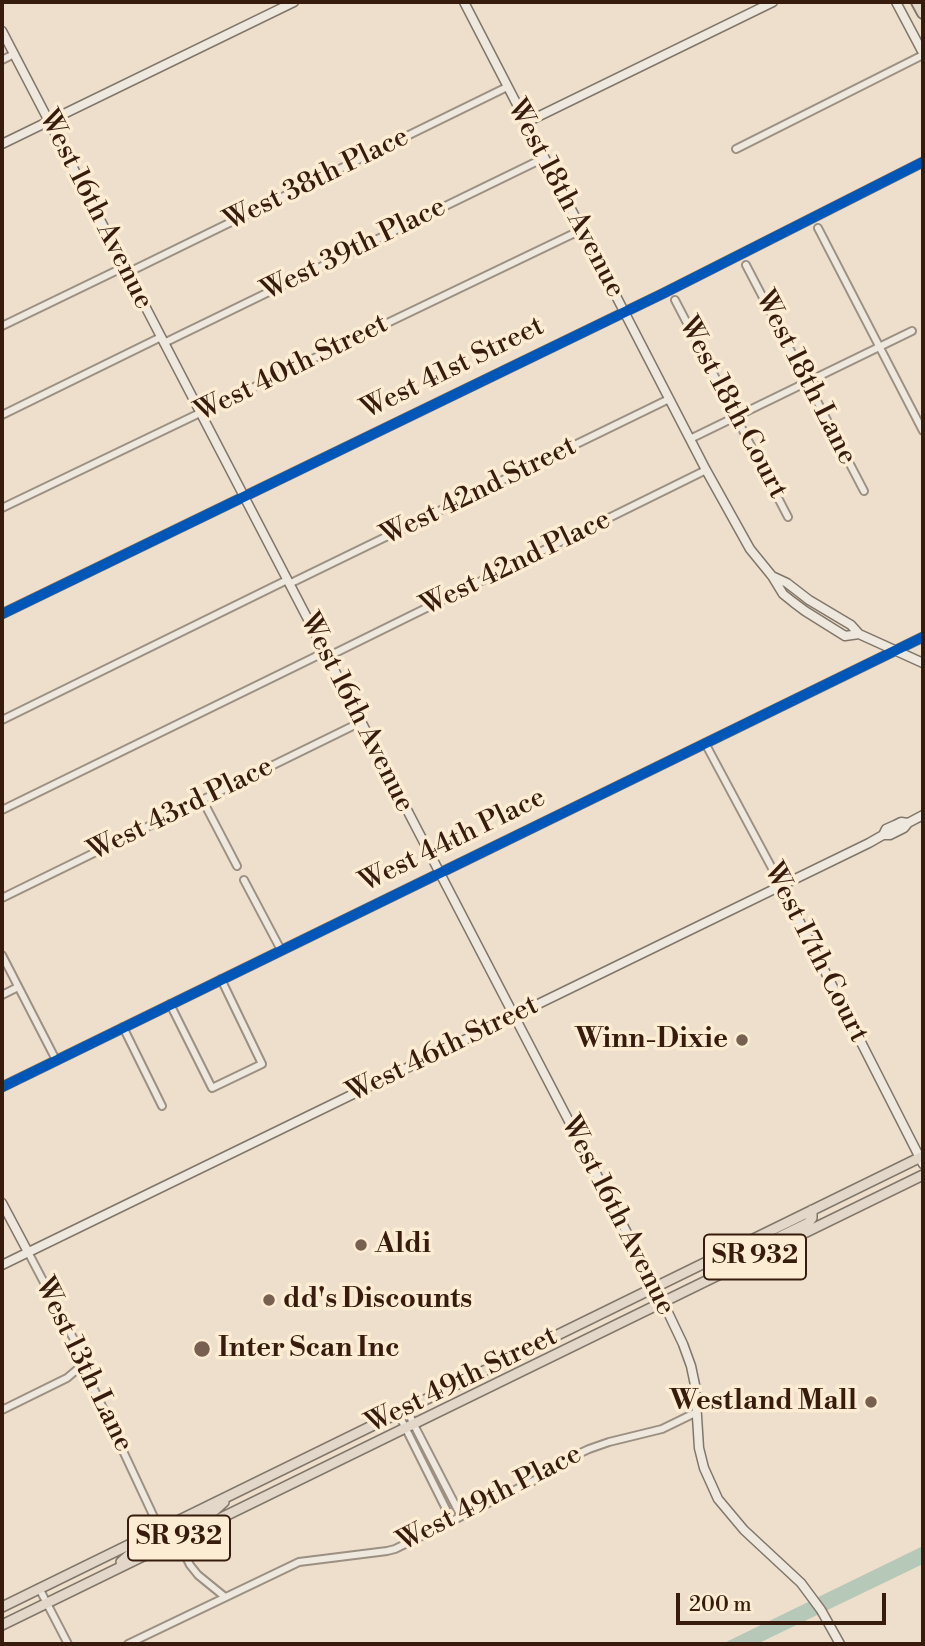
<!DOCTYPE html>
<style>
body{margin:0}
#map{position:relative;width:925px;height:1646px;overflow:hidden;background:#eddfcb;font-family:"Libre Bodoni",serif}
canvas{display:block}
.frame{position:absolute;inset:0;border:4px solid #371c0d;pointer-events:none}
.scale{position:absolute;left:676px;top:1593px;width:210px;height:32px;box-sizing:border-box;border:4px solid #371c0d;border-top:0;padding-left:9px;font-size:21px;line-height:24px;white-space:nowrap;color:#371c0d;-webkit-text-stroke:5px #fcecd4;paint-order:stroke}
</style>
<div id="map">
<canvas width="925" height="1646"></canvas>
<div class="frame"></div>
<div class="scale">200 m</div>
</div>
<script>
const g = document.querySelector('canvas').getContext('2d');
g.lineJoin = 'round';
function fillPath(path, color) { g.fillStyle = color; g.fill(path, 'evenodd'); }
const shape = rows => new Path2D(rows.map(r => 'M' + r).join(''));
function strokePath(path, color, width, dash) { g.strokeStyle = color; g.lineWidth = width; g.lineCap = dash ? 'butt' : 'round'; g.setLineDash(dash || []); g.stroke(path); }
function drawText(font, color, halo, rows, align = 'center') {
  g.font = font + ' "Libre Bodoni",serif'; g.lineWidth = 7; g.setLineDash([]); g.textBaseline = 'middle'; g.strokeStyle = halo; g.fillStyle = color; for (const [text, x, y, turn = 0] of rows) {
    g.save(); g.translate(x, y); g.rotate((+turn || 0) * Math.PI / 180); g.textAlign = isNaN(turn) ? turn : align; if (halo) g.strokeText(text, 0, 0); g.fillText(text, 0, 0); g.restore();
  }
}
const water = shape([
 [923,1546,923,1564,757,1644,722,1644]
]);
const street = shape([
 [2,60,14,54],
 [736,149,923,55],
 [818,228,923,431],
 [746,265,864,491],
 [127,273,507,87],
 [675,300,788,517],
 [2,326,124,267],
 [164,343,544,158],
 [2,415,161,337],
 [690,439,912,331],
 [2,508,581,230],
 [289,584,669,399],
 [327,657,706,470],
 [2,720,287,580],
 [705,743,781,885],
 [202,799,237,866],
 [2,810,325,652],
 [244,880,281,950],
 [2,898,361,722],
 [2,955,56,1060],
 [2,995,18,987],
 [170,1004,212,1088,262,1064,221,979],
 [123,1027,162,1106],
 [28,1252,81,1353,80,1367,95,1391,160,1530],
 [407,1409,413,1423,461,1516],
 [2,1410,67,1378,80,1367],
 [398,1413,452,1521],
 [177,1539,190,1565,198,1575,225,1597],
 [39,1588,68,1644],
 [128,1644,299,1562,387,1551,395,1549,537,1479,559,1463,589,1449,609,1442,662,1429,697,1412]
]);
const secondary = shape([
 [464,2,706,470,750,549,772,576,783,594,793,602,805,611,845,636,859,634],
 [896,2,923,53],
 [2,31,663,1302,683,1344,691,1366,695,1385,699,1448,704,1468,718,1499,744,1530,801,1583,821,1610,840,1644],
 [525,123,773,2],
 [2,144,294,2],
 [772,576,787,583,809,600,851,625,859,634,923,663],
 [2,614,664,293,923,162],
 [883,835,890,835,904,828,908,823,923,815],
 [781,885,923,1164],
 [2,1087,923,637],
 [2,1203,28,1252],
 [2,1265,869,843,883,835,886,829,895,825,901,822,908,823]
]);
const primary = shape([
 [766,1252,773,1240,808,1223,812,1218,812,1210],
 [177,1539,182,1527,214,1511,224,1502],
 [121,1562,130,1554,156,1541,160,1530],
 [2,1607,923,1156],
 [2,1625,923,1175]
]);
const highway = shape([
 [917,2,923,13]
]);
const cycleway = shape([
 [2,614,664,293,923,162],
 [2,1087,923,637]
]);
const markers = [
 [742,1040,7,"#776050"],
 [361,1245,7,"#776050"],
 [269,1300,7,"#776050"],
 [202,1349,9,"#776050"],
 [871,1402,7,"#776050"]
];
const shields = [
 [755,1257,102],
 [179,1538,102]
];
const shieldNames = [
 ["SR 932",755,1257],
 ["SR 932",179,1538]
];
const streetNames = [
 ["West 38th Place",317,180,-26],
 ["West 18th Avenue",565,199,62],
 ["West 16th Avenue",95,210,63],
 ["West 39th Place",354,250,-26],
 ["West 40th Street",292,369,-26],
 ["West 41st Street",453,369,-26],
 ["West 18th Lane",805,378,63],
 ["West 18th Court",732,408,62],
 ["West 42nd Street",479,492,-26],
 ["West 42nd Place",516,564,-26],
 ["West 16th Avenue",356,713,63],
 ["West 43rd Place",181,810,-26],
 ["West 44th Place",453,841,-26],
 ["West 17th Court",815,953,63],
 ["West 46th Street",443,1050,-26],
 ["West 16th Avenue",617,1216,63],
 ["West 13th Lane",83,1365,64],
 ["West 49th Street",462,1381,-26],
 ["West 49th Place",490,1499,-27]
];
const poiNames = [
 ["Winn-Dixie",728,1040,"right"],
 ["Aldi",375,1245],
 ["dd's Discounts",283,1300],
 ["Inter Scan Inc",218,1349],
 ["Westland Mall",857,1402,"right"]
];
fillPath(water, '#b6c8b7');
strokePath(street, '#9c9083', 10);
strokePath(secondary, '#81766a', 11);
strokePath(primary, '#81766a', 12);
strokePath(highway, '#81766a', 14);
strokePath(street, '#efe8de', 6);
strokePath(secondary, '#efe8de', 8);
strokePath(primary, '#e2d7c8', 9);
strokePath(highway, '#e2d7c8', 10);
strokePath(cycleway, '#0057b8', 10);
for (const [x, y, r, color] of markers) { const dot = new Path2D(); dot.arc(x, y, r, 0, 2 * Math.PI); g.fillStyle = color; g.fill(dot); strokePath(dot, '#fcecd4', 2.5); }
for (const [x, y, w] of shields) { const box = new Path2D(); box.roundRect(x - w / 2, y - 22.5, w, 45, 5); g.fillStyle = '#fcecd4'; g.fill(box); strokePath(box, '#371c0d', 2); }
drawText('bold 26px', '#371c0d', null, shieldNames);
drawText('28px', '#371c0d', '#fcecd4', streetNames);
drawText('bold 28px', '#371c0d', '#fcecd4', poiNames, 'left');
</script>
